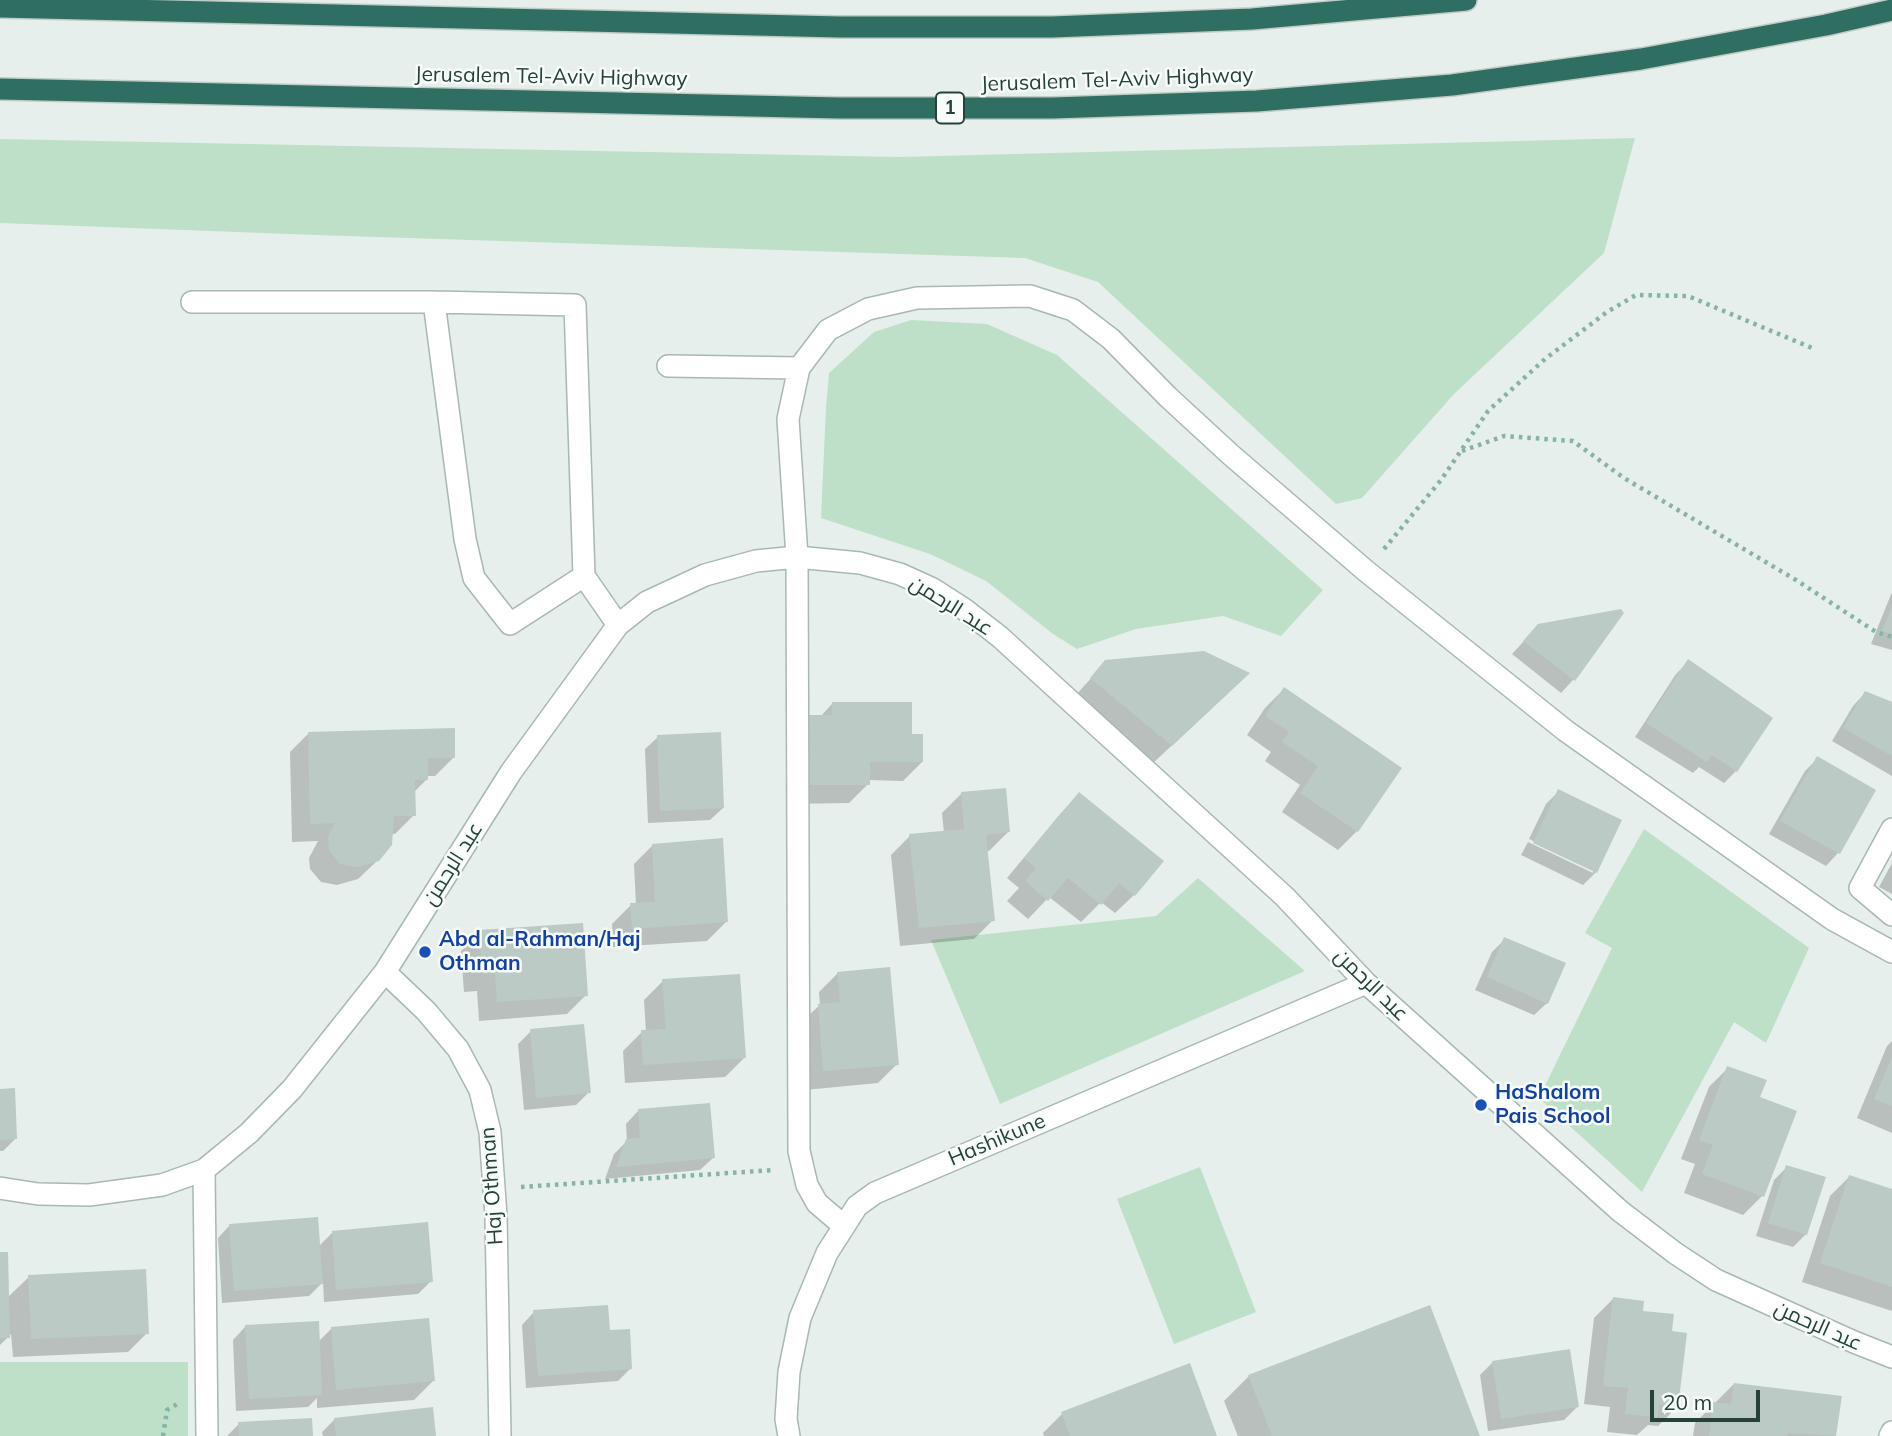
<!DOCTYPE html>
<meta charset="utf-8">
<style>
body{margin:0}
#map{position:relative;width:1892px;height:1436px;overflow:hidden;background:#e6efeb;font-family:Mulish,sans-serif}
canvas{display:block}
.scale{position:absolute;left:1650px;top:1390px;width:110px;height:32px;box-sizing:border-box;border:4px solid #24423a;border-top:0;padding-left:9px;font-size:21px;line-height:24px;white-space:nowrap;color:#24423a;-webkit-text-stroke:5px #f7fbf9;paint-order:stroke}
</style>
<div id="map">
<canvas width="1892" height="1436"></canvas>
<div class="scale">20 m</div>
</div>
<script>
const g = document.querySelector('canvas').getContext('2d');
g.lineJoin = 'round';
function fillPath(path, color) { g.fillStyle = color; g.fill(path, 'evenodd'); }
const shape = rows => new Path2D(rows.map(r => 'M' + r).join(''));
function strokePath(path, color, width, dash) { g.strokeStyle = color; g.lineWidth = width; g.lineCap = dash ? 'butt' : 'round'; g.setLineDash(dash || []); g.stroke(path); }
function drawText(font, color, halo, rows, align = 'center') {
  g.font = font + ' Mulish,Cairo,sans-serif'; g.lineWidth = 5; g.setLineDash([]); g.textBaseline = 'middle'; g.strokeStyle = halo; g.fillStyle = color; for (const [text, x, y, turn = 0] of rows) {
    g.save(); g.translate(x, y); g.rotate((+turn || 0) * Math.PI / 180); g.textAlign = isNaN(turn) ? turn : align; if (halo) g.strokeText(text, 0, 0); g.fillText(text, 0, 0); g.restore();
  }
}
const green = shape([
 [1635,138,1604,253,1454,394,1362,498,1336,504,1098,282,1025,258,316,235,0,223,0,139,898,157],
 [911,320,987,324,1057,355,1323,590,1281,636,1223,616,1136,629,1077,649,1053,634,986,581,930,554,821,518,826,407,829,373,874,332],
 [1644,829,1809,948,1766,1043,1734,1022,1642,1192,1539,1098,1612,948,1585,933],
 [1198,878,1305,971,1000,1104,931,940,1156,916],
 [1200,1167,1256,1312,1174,1344,1117,1199],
 [0,1362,188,1362,188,1436,0,1436]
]);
const shadow = shape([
 [1892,592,1892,650,1871,644],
 [1622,613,1573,680,1561,693,1512,654,1526,639],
 [1106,662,1229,692,1152,764,1073,698],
 [1688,662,1736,771,1724,783,1699,767,1693,773,1635,737,1676,674],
 [1284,689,1400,768,1357,831,1338,850,1282,812,1300,785,1265,761,1271,752,1247,735,1265,708],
 [1865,693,1892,704,1892,776,1832,741,1853,706],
 [832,704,910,736,922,762,903,781,868,780,868,784,849,803,789,804,820,717],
 [309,733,454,757,435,776,427,776,427,779,414,792,414,815,395,834,391,834,378,860,358,879,337,885,321,882,310,869,309,858,318,841,292,842,290,752],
 [658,737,723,808,710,820,648,823,645,749],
 [1818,758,1874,791,1838,853,1826,866,1769,834,1805,771],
 [1558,792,1596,872,1583,885,1521,855,1528,842,1593,873,1593,869,1529,839,1546,804],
 [961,794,1008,832,989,851,986,851,993,920,974,939,900,946,891,855,910,836,944,833,942,813],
 [1079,794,1134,895,1115,913,1101,902,1081,922,1049,897,1028,919,1007,901,1019,888,1007,878,1061,813],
 [653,845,726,922,707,941,613,947,612,924,631,905,636,905,634,864],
 [1892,863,1892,894,1879,887],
 [480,932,586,995,567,1014,479,1021,477,991,464,992,461,951],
 [1505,939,1547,1003,1534,1015,1475,990,1492,952],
 [838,973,897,1064,878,1083,805,1090,799,1024,820,1005,819,992],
 [663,981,744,1058,725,1077,625,1083,623,1051,642,1032,646,1032,644,1000],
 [531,1031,589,1092,576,1105,524,1110,518,1044],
 [1892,1041,1892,1133,1857,1118,1887,1046],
 [1728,1068,1758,1098,1762,1196,1743,1215,1684,1193,1695,1164,1681,1159,1709,1087],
 [0,1090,16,1138,3,1151,0,1151],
 [638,1111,713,1158,700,1170,605,1179,614,1154,627,1141,626,1124],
 [1787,1167,1806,1234,1793,1247,1756,1236,1774,1180],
 [1849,1177,1892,1191,1892,1311,1802,1282,1830,1196],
 [230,1225,319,1246,333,1232,431,1281,418,1294,324,1302,323,1282,309,1296,222,1303,218,1238],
 [0,1254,7,1298,29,1277,147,1333,128,1352,13,1357,11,1334,0,1345],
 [1613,1299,1641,1313,1670,1333,1677,1407,1658,1426,1648,1425,1637,1435,1607,1432,1610,1407,1584,1404,1594,1318],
 [534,1312,609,1332,631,1368,618,1381,526,1388,522,1325],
 [245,1327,318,1342,331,1329,433,1381,414,1400,317,1408,317,1398,308,1407,236,1411,233,1340],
 [1493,1362,1577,1407,1564,1420,1488,1431,1480,1375],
 [1249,1376,1478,1436,1238,1436,1224,1401],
 [1734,1384,1840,1397,1835,1436,1693,1436,1695,1423],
 [1062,1414,1216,1436,1044,1436,1043,1433],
 [335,1419,434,1436,323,1436,322,1432],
 [239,1424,311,1436,227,1436]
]);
const building = shape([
 [1892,607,1892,634,1882,631],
 [1621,609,1624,613,1575,681,1523,641,1538,624],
 [1204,651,1250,673,1172,746,1090,678,1105,660],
 [1688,659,1773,718,1737,772,1712,755,1707,762,1646,723],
 [1284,687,1402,768,1358,832,1300,793,1318,766,1282,742,1289,732,1265,716],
 [1865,691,1892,702,1892,756,1843,728],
 [832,702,912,702,912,734,923,734,923,762,870,762,870,785,807,785,807,715,832,715],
 [455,728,455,758,428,758,428,780,415,780,416,816,394,816,392,845,379,861,357,867,340,864,329,850,328,837,335,823,310,824,308,732],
 [721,732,724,808,660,811,657,735],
 [1817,756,1876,790,1840,854,1780,821],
 [1006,788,1010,832,986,835,995,921,919,928,909,834,964,829,961,792],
 [1558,789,1622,820,1597,873,1533,843],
 [1079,792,1164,861,1135,896,1119,883,1101,905,1068,878,1048,901,1025,881,1036,868,1024,858],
 [723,838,728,922,632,929,630,903,655,902,652,844],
 [583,923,588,996,497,1002,495,973,482,974,479,930],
 [1504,937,1566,963,1548,1004,1487,977],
 [890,967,899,1065,823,1071,818,1004,840,1002,837,972],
 [740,974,746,1058,643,1065,641,1030,666,1029,662,979],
 [584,1024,591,1093,536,1098,530,1029],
 [1892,1057,1892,1106,1874,1099],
 [1727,1066,1767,1080,1760,1097,1797,1111,1764,1197,1702,1174,1713,1145,1699,1140],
 [15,1088,17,1139,0,1140,0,1089],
 [710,1103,715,1158,616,1167,626,1139,640,1138,638,1109],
 [1786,1165,1826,1177,1807,1235,1768,1223],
 [1849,1175,1892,1189,1892,1287,1820,1263],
 [318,1217,323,1284,234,1291,229,1224],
 [428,1222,433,1282,336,1290,332,1231],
 [0,1252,8,1252,10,1338,0,1338],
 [146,1269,149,1334,31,1339,28,1275],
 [1613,1297,1644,1301,1643,1311,1674,1314,1672,1331,1687,1333,1678,1408,1659,1405,1658,1417,1625,1414,1628,1388,1603,1386],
 [608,1305,610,1330,630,1329,632,1369,538,1376,533,1310],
 [1430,1305,1480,1436,1272,1436,1248,1375],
 [429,1318,435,1381,336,1390,331,1327],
 [319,1321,322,1395,249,1399,245,1325],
 [1570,1349,1579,1407,1501,1419,1492,1361],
 [1190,1363,1217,1436,1070,1436,1061,1412],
 [1734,1383,1842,1396,1836,1436,1788,1433,1787,1436,1709,1436,1713,1402,1731,1404],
 [433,1407,436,1436,336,1436,334,1418],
 [312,1418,313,1436,239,1436,238,1422]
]);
const path = shape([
 [1462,451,1504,436,1573,441,1624,478,1796,580,1876,632,1892,637],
 [1384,549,1441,480,1488,411,1545,359,1607,312,1636,295,1688,296,1812,348],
 [521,1187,774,1170],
 [163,1436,167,1410,179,1403]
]);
const minor = shape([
 [192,302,434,302,575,305,584,576,618,625],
 [434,302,465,539,474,578,510,624,584,576],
 [668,366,799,368],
 [1892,829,1860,888,1892,915],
 [385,972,426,1011,458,1049,480,1090,490,1132,496,1216,500,1436],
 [204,1170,207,1436],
 [0,1188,38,1194,89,1195,162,1185,204,1170,249,1133,292,1089,385,972,511,772,618,625,647,602,705,575,756,561,797,557,860,563,900,574,933,589,964,609,1000,637,1285,897,1366,983,1620,1211,1675,1253,1716,1280,1854,1342,1892,1357],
 [844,1226,817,1203,807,1185,799,1151,797,557,788,419,799,368,828,330,868,309,917,298,1030,296,1073,310,1111,339,1168,397,1231,455,1366,571,1566,731,1832,919,1892,952],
 [789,1436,786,1419,789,1372,800,1318,827,1253,857,1206,875,1193,1366,983],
 [1890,1436,1892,1432]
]);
const highway = shape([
 [0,7,840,27,1052,27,1252,19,1466,0],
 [0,89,839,108,1053,108,1257,101,1452,85,1641,59,1826,25,1892,10]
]);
const markers = [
 [425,952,7,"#1a4fb4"],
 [1481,1105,7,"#1a4fb4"]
];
const shields = [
 [950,108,28]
];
const shieldNames = [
 ["1",950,108]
];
const streetNames = [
 ["Jerusalem Tel-Aviv Highway",551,77,1],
 ["Jerusalem Tel-Aviv Highway",1117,80,-2],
 ["عبد الرحمن",951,606,32],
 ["عبد الرحمن",453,864,-58],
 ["عبد الرحمن",1371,985,44],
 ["Hashikune",997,1140,-23],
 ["Haj Othman",492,1186,-94],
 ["عبد الرحمن",1818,1326,24]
];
const transitNames = [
 ["Abd al-Rahman/Haj",439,940],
 ["Othman",439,964],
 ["HaShalom",1495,1093],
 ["Pais School",1495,1117]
];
fillPath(green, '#bfe0c8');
fillPath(shadow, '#0003');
fillPath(building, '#bbcac4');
strokePath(minor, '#a8b8b2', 24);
strokePath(highway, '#c2cac8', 24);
strokePath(path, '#86b3a5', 4.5, [3.5, 5]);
strokePath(minor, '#fff', 21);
strokePath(highway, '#2f6f62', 21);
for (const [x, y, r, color] of markers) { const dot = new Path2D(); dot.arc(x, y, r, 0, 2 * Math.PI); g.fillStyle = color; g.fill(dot); strokePath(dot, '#f7fbf9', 2.5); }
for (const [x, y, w] of shields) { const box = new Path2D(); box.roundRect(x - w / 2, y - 15.5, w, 31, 5); g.fillStyle = '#f7fbf9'; g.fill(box); strokePath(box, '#24423a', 2); }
drawText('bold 19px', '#24423a', null, shieldNames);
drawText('21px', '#24423a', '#f7fbf9', streetNames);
drawText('bold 21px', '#164399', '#f7fbf9', transitNames, 'left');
</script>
